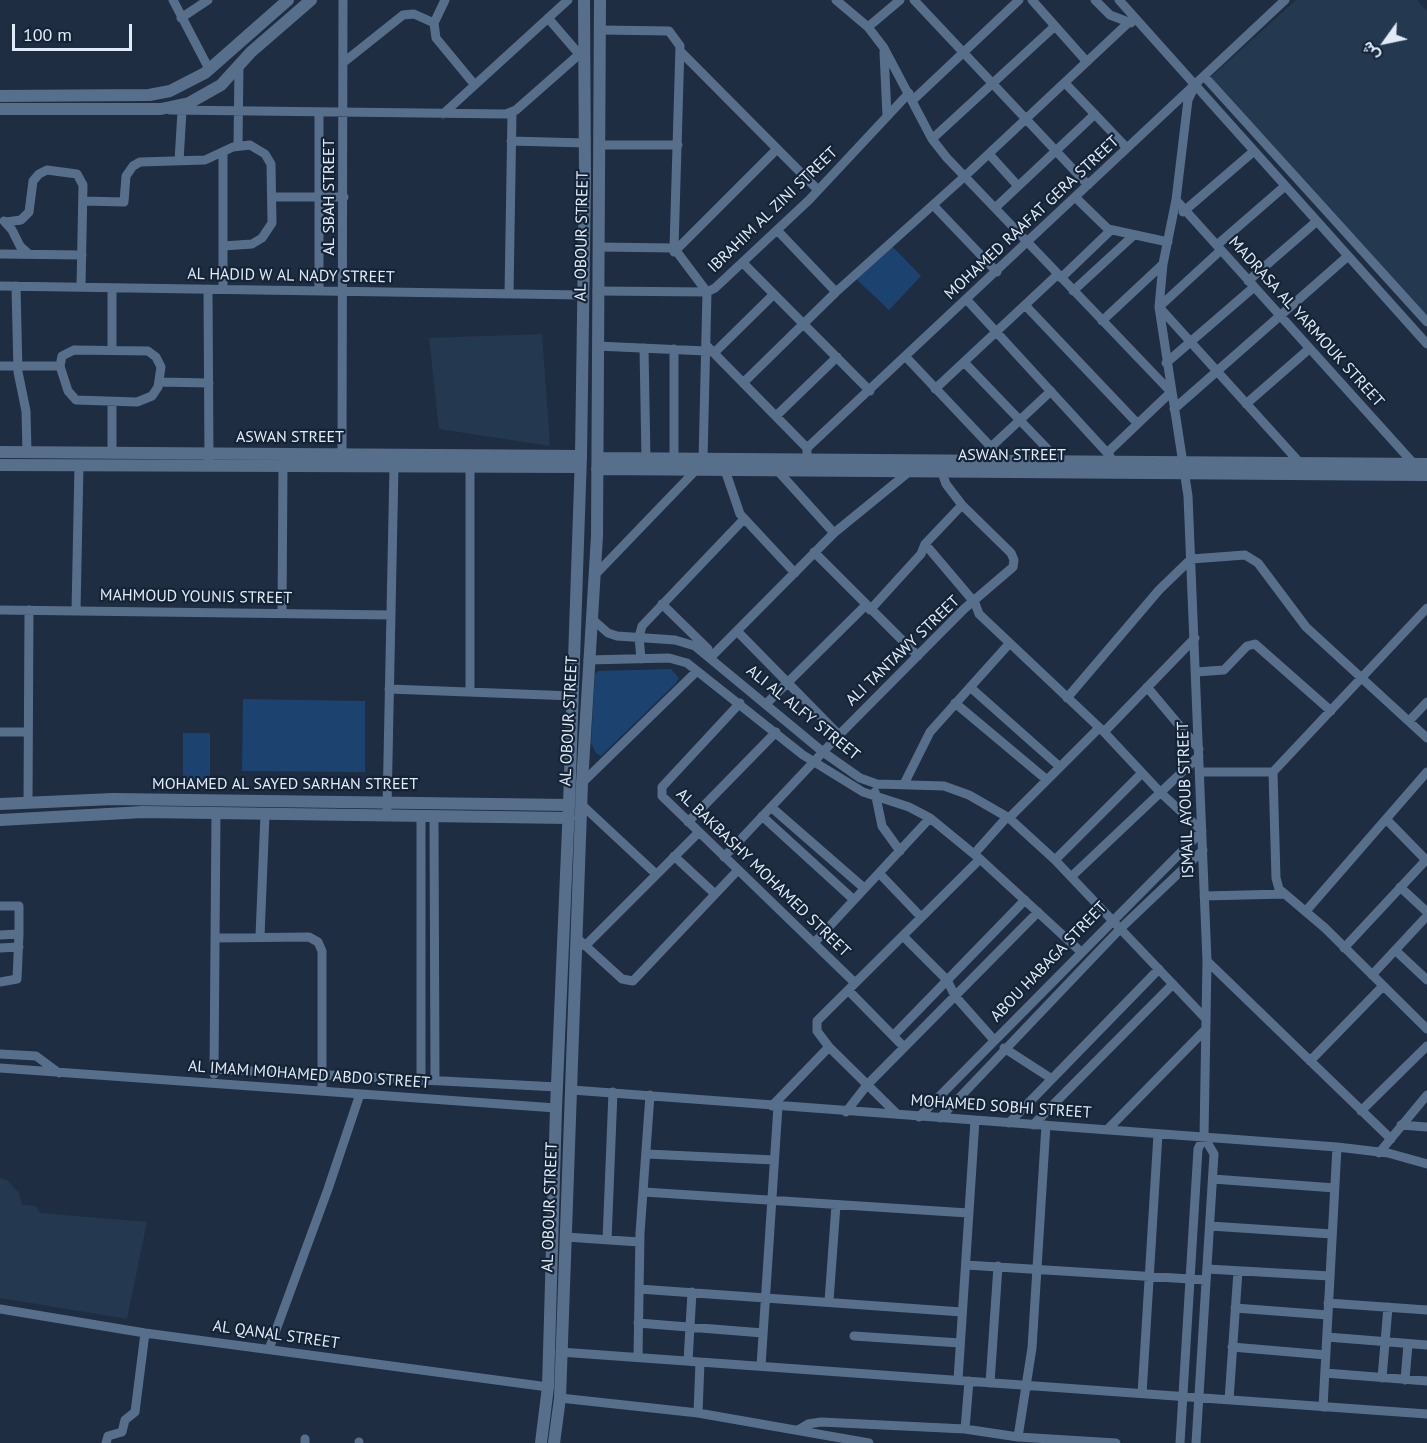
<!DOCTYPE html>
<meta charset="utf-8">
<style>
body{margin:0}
#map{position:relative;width:1427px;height:1443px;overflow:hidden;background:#1e2d41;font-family:"PT Sans",Vazirmatn,sans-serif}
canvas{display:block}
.north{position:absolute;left:1355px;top:12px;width:60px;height:60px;-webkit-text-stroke:4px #142336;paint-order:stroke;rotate:237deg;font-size:16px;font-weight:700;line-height:24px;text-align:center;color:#e1ebf8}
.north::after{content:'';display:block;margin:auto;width:21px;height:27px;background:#e1ebf8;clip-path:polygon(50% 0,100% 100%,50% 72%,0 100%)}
.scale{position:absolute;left:12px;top:24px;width:120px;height:27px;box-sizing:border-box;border:3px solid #e1ebf8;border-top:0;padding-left:8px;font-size:18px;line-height:21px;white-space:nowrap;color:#e1ebf8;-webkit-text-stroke:4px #142336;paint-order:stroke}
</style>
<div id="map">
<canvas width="1427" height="1443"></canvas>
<div class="north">ش</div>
<div class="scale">100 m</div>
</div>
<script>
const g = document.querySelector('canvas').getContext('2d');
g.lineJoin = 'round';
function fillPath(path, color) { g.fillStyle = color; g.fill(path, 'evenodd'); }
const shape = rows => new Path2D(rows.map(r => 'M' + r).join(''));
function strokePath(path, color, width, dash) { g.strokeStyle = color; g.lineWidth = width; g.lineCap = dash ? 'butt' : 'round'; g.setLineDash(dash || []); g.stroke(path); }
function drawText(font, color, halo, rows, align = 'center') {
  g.font = font + ' "PT Sans",sans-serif'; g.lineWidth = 4.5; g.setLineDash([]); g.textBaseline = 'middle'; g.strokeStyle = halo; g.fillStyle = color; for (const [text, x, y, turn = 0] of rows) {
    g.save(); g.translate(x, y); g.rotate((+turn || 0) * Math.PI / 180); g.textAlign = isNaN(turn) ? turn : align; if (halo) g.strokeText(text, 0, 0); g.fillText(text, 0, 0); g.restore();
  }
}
const built = shape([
 [1296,0,1417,0,1427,11,1427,316,1211,77],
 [542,334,550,446,439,429,429,338],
 [0,1178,7,1180,19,1193,22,1205,36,1206,40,1213,147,1222,127,1319,0,1298]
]);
const green = shape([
 [890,244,921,276,889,310,853,276],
 [671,669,679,678,676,683,601,756,596,753,591,743,595,674,598,671],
 [243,699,365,701,365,772,242,771],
 [183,733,210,733,210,787,183,786]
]);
const minor = shape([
 [173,0,209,69],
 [445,0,434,23,436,38,474,84],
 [836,0,868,27,884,48,932,139,947,158,1171,392,1107,453],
 [914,0,1088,185],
 [1032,0,1087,62],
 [1095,0,1110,15,1131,23],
 [1119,0,1427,344],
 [181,18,208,0],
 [548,18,579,54],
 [868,27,900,0],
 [600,30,669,31,680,46,674,248,707,292,703,460],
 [681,52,818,190],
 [884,52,887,116],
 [344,62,403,15,414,14,434,23],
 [1204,76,1427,322],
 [1065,83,1127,148],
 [913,100,1019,0],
 [170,110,506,114,516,110,583,51],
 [443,114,568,0],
 [932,139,1055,26],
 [511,141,585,143],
 [238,145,239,64],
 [600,145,678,145],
 [989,154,1018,186],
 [179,161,182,111],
 [272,197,344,197],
 [1075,197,1108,229,1168,242],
 [1176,200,1414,464],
 [83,201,124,202,126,176,133,166,140,162,205,160,233,147,250,145,265,154,271,164,272,223,262,238,252,244,223,246],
 [933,205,997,272],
 [995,208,1095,114],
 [1183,212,1254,151],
 [4,221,12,230,20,246,29,254],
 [6,222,21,220,29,212,33,181,39,174,47,170,77,174,83,185,81,287],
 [777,230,836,292],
 [1217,245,1285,186],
 [598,247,674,248],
 [1221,250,1159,307,1300,463],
 [674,252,777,149],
 [0,254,82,255],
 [743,263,870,391],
 [1061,278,1111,230],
 [1248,281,1317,221],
 [0,286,582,295],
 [16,286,18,372,26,411,27,452],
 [112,288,112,350],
 [208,289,209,460],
 [223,289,223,152],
 [319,291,319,113],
 [597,291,707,292,715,288,809,200,909,93],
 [1073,291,1134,235],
 [509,294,512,113],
 [967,300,1110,456],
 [1025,305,1137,423],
 [1102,321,1163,264],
 [706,345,807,448],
 [597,346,706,351],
 [644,348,646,459],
 [74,350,148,351,156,357,161,367,158,387,152,396,137,402,76,400,68,391,60,366,62,356,74,350],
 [714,353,774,294],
 [906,357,991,447,998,458,1000,466],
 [964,362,1060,462],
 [1166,363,1254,287],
 [0,366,60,366],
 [160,382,209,383],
 [743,383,836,292,964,177,1127,24],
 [935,389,1057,275],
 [1246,404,1309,349],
 [1174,409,1348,256],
 [776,416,837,357],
 [991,447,1051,391],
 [112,453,112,402],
 [674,459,674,349],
 [342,460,343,0],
 [807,460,807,448,1285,0],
 [470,466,470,692],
 [725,470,740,514,795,573],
 [777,470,834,533],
 [814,552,918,656],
 [594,576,697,469],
 [662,604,708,649],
 [1427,608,1273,772,1276,878,1279,889,1325,928,1427,1029],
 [0,610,391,615],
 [870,610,921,554,925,544,962,505],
 [76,611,79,465],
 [282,613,283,466],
 [591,618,608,633,617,636,675,640,695,646,823,752,860,778,877,784,944,786,969,795,1009,818,1055,860,1206,1019],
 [737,631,839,735],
 [711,657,834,533,910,471],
 [641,659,639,637,642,626,744,519],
 [588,660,669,658,687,663,803,755,863,792,909,807,930,818,980,859,1080,951],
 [1196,672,1224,670,1247,646,1255,644,1331,711],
 [970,687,1060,767],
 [1147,687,1199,749],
 [389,689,573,696],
 [1067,698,1159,590,1191,559,1245,555,1258,563,1306,627,1427,738],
 [740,703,662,787,662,796,855,983],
 [955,703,1047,780],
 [766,704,866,605],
 [1409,721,1427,702],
 [0,732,28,732],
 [1104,732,1195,638],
 [1200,772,1273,772],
 [582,783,697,671],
 [904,784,930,732,1008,645],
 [875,792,882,826,900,851],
 [28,803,29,610],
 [582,805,656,874],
 [771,807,864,888],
 [387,808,394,466],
 [762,816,854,900],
 [434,817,435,1081],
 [1009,818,1099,728],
 [1386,819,1427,861],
 [688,822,776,732],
 [974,854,1007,817],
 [674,856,715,894],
 [724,857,839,735,964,609,1013,567,1014,560,1011,553,962,505,946,484,940,467],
 [1055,860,1142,773],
 [879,873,921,917],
 [1071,877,1199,756],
 [1400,887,1427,912],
 [1204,896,1285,894],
 [0,906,19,906,19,934,17,979,0,982],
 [1306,911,1427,772],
 [0,935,19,934],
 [260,936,265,815],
 [903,936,947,980,955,996,994,1040],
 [215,938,309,937,318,942,322,951,322,1091],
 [577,938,622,979,633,981,738,870],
 [814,943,930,818],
 [585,946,699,832],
 [0,948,19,947],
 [1344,948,1426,860],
 [1395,950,1427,980],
 [1207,961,1391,1139],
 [1372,975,1427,916],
 [848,990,904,1047],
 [893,1036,1025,900],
 [1004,1048,1052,1079],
 [0,1054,36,1056,59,1073],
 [1310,1061,1383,986],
 [0,1068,556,1108],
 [214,1069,557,1087],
 [214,1074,216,813],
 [421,1081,421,816],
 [572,1090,1337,1147,1388,1153,1427,1164],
 [772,1106,829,1047],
 [1361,1111,1427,1046],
 [846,1112,867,1085,1038,912],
 [897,1114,829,1047,817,1031,817,1021,980,859],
 [919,1117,1202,831,1160,792,1104,732,979,614,975,603,925,544],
 [940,1118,1120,929,1203,850],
 [1009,1123,1159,969],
 [1033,1125,1173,984],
 [1401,1125,1427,1127],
 [1107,1130,1206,1029],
 [1379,1153,1427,1095],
 [647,1154,774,1160],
 [1213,1179,1335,1188],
 [644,1192,968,1213],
 [1210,1226,1332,1234],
 [566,1237,639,1242],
 [607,1240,613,1092],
 [966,1265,1206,1280],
 [1207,1269,1330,1276],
 [639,1289,962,1312],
 [829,1301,836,1205],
 [1328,1303,1427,1310],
 [1235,1308,1328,1315],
 [0,1309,145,1333,548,1387],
 [638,1323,763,1333],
 [854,1336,960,1343],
 [1327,1337,1427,1345],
 [1232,1347,1326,1355],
 [269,1349,328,1189,360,1094],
 [560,1352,1427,1414],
 [638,1357,640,1233,650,1095],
 [688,1361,692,1292],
 [761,1366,778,1106],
 [1325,1373,1427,1381],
 [1382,1378,1388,1307],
 [958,1380,975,1120],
 [1405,1380,1408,1344],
 [990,1383,998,1266],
 [1142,1394,1158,1134],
 [560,1398,698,1413,869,1443],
 [1229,1400,1238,1271],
 [1323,1407,1337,1147],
 [698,1413,700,1362],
 [965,1429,1018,1437,1116,1443],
 [798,1430,808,1424,821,1422,965,1429,969,1381],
 [1018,1437,1032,1348,1046,1125],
 [106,1443,108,1436,122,1432,125,1420,135,1412,145,1333],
 [305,1443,305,1439],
 [359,1443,359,1442],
 [1180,1443,1198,1149,1204,1137,1207,961,1188,496,1159,307,1163,264,1176,200,1188,100,1195,85],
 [1196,1443,1214,1154,1204,1137]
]);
const tertiary = shape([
 [0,96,149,95,170,91,205,73,288,0],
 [0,109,161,109,189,103,221,85,251,52,311,0],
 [0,452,581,456],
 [598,458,1427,464],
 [0,465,580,467],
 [597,469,1427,475],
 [0,804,113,799,569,805],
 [0,820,143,812,569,818],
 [541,1443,548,1387,556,1108,569,805,581,456,585,178,584,0],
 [554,1443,560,1398,582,783,597,536,600,0]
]);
const streetNames = [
 ["AL SBAH STREET",329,197,-90],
 ["IBRAHIM AL ZINI STREET",773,210,-44],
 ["MOHAMED RAAFAT GERA STREET",1032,218,-43],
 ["AL OBOUR STREET",582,236,-89],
 ["AL HADID W AL NADY STREET",291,276,1],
 ["MADRASA AL YARMOUK STREET",1306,322,48],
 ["ASWAN STREET",290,437],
 ["ASWAN STREET",1012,455],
 ["MAHMOUD YOUNIS STREET",196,597,1],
 ["ALI TANTAWY STREET",903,651,-44],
 ["ALI AL ALFY STREET",803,713,39],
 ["AL OBOUR STREET",569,721,-87],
 ["MOHAMED AL SAYED SARHAN STREET",285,784],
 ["ISMAIL AYOUB STREET",1186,800,-92],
 ["AL BAKBASHY MOHAMED STREET",763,873,44],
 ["ABOU HABAGA STREET",1049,962,-46],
 ["AL IMAM MOHAMED ABDO STREET",309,1075,4],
 ["MOHAMED SOBHI STREET",1001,1107,4],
 ["AL OBOUR STREET",550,1207,-88],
 ["AL QANAL STREET",276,1335,8]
];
fillPath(built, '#243850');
fillPath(green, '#1c436f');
strokePath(minor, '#586f8c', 9);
strokePath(tertiary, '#586f8c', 12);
drawText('16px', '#e1ebf8', '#142336', streetNames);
</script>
